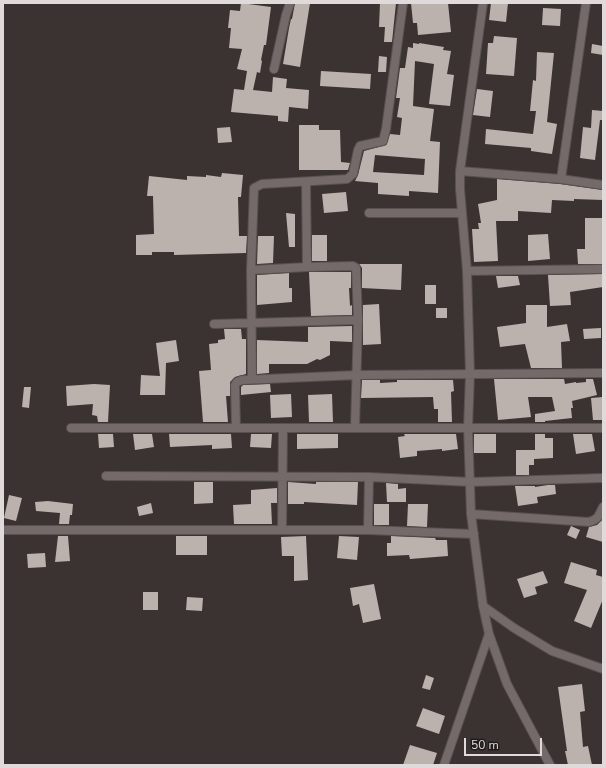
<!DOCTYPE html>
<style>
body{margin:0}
#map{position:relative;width:606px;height:768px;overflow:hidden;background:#3b3332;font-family:"Nunito Sans",sans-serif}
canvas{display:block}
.frame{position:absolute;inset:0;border:4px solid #e0dbda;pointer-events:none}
.scale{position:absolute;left:464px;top:738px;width:78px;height:18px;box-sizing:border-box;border:2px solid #e0dbda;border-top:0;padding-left:5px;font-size:12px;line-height:14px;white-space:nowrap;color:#e0dbda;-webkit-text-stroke:3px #1f1c1b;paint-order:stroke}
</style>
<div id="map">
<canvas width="606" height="768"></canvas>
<div class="frame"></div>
<div class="scale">50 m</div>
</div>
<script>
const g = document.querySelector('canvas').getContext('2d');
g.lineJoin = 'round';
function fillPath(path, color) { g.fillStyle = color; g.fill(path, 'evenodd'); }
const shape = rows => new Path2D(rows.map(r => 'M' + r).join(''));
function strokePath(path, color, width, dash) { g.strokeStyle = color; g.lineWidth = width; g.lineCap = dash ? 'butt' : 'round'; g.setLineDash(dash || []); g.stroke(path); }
const building = shape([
 [241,3,271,7,266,45,264,45,261,60,262,61,260,73,257,72,253,90,272,92,273,77,287,79,286,88,309,90,308,109,289,107,288,122,278,121,278,116,231,112,234,89,244,90,247,71,237,69,242,49,229,48,231,28,228,28,230,10,240,11],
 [295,3,310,3,300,67,283,64,289,28,291,19,292,19],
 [380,3,396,3,392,42,384,42,385,27,379,27],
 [411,3,448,3,451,32,418,35,417,23,413,23],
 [491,3,508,3,506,22,489,20],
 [543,8,561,9,560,26,542,25],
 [494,36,517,38,514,76,486,74,488,43,493,43],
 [413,43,419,44,419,43,444,47,443,50,451,51,447,74,454,75,450,106,429,104,434,64,415,61,413,106,434,109,430,141,440,142,438,193,409,191,409,196,378,194,378,183,355,181,358,175,364,151,386,145,390,134,400,135,402,118,397,117,400,98,396,98,400,68,405,68,408,47,413,48],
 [375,155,425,159,424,175,373,172],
 [592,44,603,46,603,55,591,53],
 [537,52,554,53,547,122,557,124,552,154,531,151,531,148,485,144,486,129,533,134,536,111,530,111,533,80,536,81],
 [379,56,387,57,386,72,378,72],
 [321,71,371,74,370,89,320,86],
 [477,89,493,91,490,117,473,115],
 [592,110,603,111,603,120,600,120,595,160,580,158,583,127,591,128],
 [299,125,319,125,319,130,340,130,341,162,350,163,348,170,299,170],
 [230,127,232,142,218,143,217,128],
 [222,173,243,175,241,197,238,197,239,236,247,236,246,253,174,255,174,252,152,252,152,255,136,255,136,235,154,234,153,196,147,196,149,176,187,180,187,176,206,177,206,175,221,177],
 [497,179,560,184,603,190,603,200,574,199,574,201,552,200,551,213,518,211,518,221,496,221,498,261,474,262,472,229,479,229,478,223,481,223,478,204,497,200],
 [346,192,348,211,324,213,322,194],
 [286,213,295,214,295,247,289,247],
 [585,218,603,218,603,264,578,264,577,249,585,249],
 [548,234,550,259,528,261,528,235],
 [312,235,327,235,327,261,312,261],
 [258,236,274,236,273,263,257,264],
 [359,264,402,264,401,290,362,288,362,268],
 [309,272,351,272,351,288,349,288,350,306,352,305,352,315,311,316],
 [289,273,289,288,292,288,292,302,257,305,257,275],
 [603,274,603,287,570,292,571,305,550,306,548,275],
 [496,276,518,276,520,285,498,288],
 [425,285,436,285,436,304,425,304],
 [379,304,381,344,363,345,363,305],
 [526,305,547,305,547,327,567,324,570,341,561,342,562,368,531,368,525,344,500,347,497,327,526,323],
 [436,308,447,308,447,318,436,318],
 [352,326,352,342,330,341,330,355,320,360,317,359,307,364,269,364,269,373,257,374,257,340,308,342,308,327],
 [601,328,601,338,584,339,583,329],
 [224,329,241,329,242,339,246,339,246,374,235,377,230,382,230,396,226,396,228,422,203,422,199,371,211,370,209,344,218,343,218,340,225,339],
 [176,340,179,361,166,363,165,395,140,395,141,375,160,376,156,343],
 [494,379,564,379,565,384,576,382,576,383,586,382,586,379,593,379,597,395,572,401,573,408,571,408,572,418,545,421,545,422,535,422,535,414,555,411,552,397,528,397,531,417,498,420],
 [362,380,380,380,380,383,397,382,397,380,453,380,454,391,451,392,452,422,438,422,438,409,434,409,433,397,361,398],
 [94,384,110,385,108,422,98,422,97,416,92,415,93,404,67,406,66,386],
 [270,384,271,392,241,395,241,387,243,385],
 [24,387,31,387,29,408,22,407],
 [291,394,292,417,271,418,270,395],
 [332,394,333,422,309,422,308,395],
 [603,397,603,420,593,420,591,398],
 [98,434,113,434,114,447,99,448],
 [133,434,152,434,154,447,135,450],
 [169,434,231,434,232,448,212,449,212,445,170,447],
 [251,434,272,434,271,448,250,447],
 [297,434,338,434,338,448,297,449],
 [404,434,456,434,458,449,442,451,442,449,417,451,417,456,400,458,398,437,405,436],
 [474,434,496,434,496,453,474,453],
 [535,434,545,434,545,438,553,438,553,458,534,459,534,465,529,465,529,475,516,475,516,450,535,450],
 [573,434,592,434,595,451,576,454],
 [194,482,213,482,213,503,194,504],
 [288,482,316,484,316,482,358,482,357,505,304,502,304,504,288,504],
 [386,483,398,484,398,489,406,488,406,502,387,502],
 [548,485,555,485,556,494,537,497,538,503,518,506,515,486,535,486,535,487],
 [277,488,277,503,271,503,272,524,234,524,233,505,251,504,251,490],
 [9,495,22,498,16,521,4,518],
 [48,501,73,504,72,515,70,515,69,524,59,524,60,513,36,511,35,502],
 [151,503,153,513,139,516,137,507],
 [374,504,389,504,389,525,374,525],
 [408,504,428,504,427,527,407,526],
 [603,519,603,542,586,537,589,527,597,525],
 [571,526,580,530,576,539,567,535],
 [58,536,68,536,70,561,55,562],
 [176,536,207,536,207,555,176,555],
 [306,536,308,580,294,581,294,556,282,556,281,537],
 [339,536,359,537,357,560,337,558],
 [391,536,435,538,436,540,447,540,448,556,410,559,409,555,387,556,387,543,391,543],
 [45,553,46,567,28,568,27,554],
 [571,562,597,570,596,575,603,577,603,599,591,628,574,621,587,590,564,583],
 [543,571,548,583,535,587,537,594,524,598,517,579],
 [374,584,381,619,363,623,359,604,353,606,350,588],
 [143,592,158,592,158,610,143,610],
 [187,597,203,598,202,611,186,610],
 [426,675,434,678,430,690,422,688],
 [582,684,585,711,580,712,583,747,588,746,592,765,568,765,565,751,567,751,558,687],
 [423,708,445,716,439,734,416,726],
 [410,745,437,753,433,765,403,765]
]);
const minor = shape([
 [483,3,460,171,460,189,467,271,470,374,468,428,471,514,483,606,489,634,507,684,550,765],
 [274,69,286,15,290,3],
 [460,171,561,179,603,185],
 [561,179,586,3],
 [306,182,307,267],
 [369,213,462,213],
 [251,270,307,267,353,266,356,268,358,320,355,427],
 [467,271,603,269],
 [214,324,358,320],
 [252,379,251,270,254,188,262,184,347,179,353,174,358,150,360,146,383,141,386,129,403,3],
 [71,428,603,428],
 [236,428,235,385,237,382,242,380,357,375,603,373],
 [106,476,369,477,471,482,603,478],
 [471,514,589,522,594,520,598,517,603,507],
 [3,530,368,530,474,534],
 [282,530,283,428],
 [368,530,369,477],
 [483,606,514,628,552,651,603,669],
 [444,765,489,634]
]);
fillPath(building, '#bbb2ae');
strokePath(minor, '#575150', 10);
strokePath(minor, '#736a69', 8);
</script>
